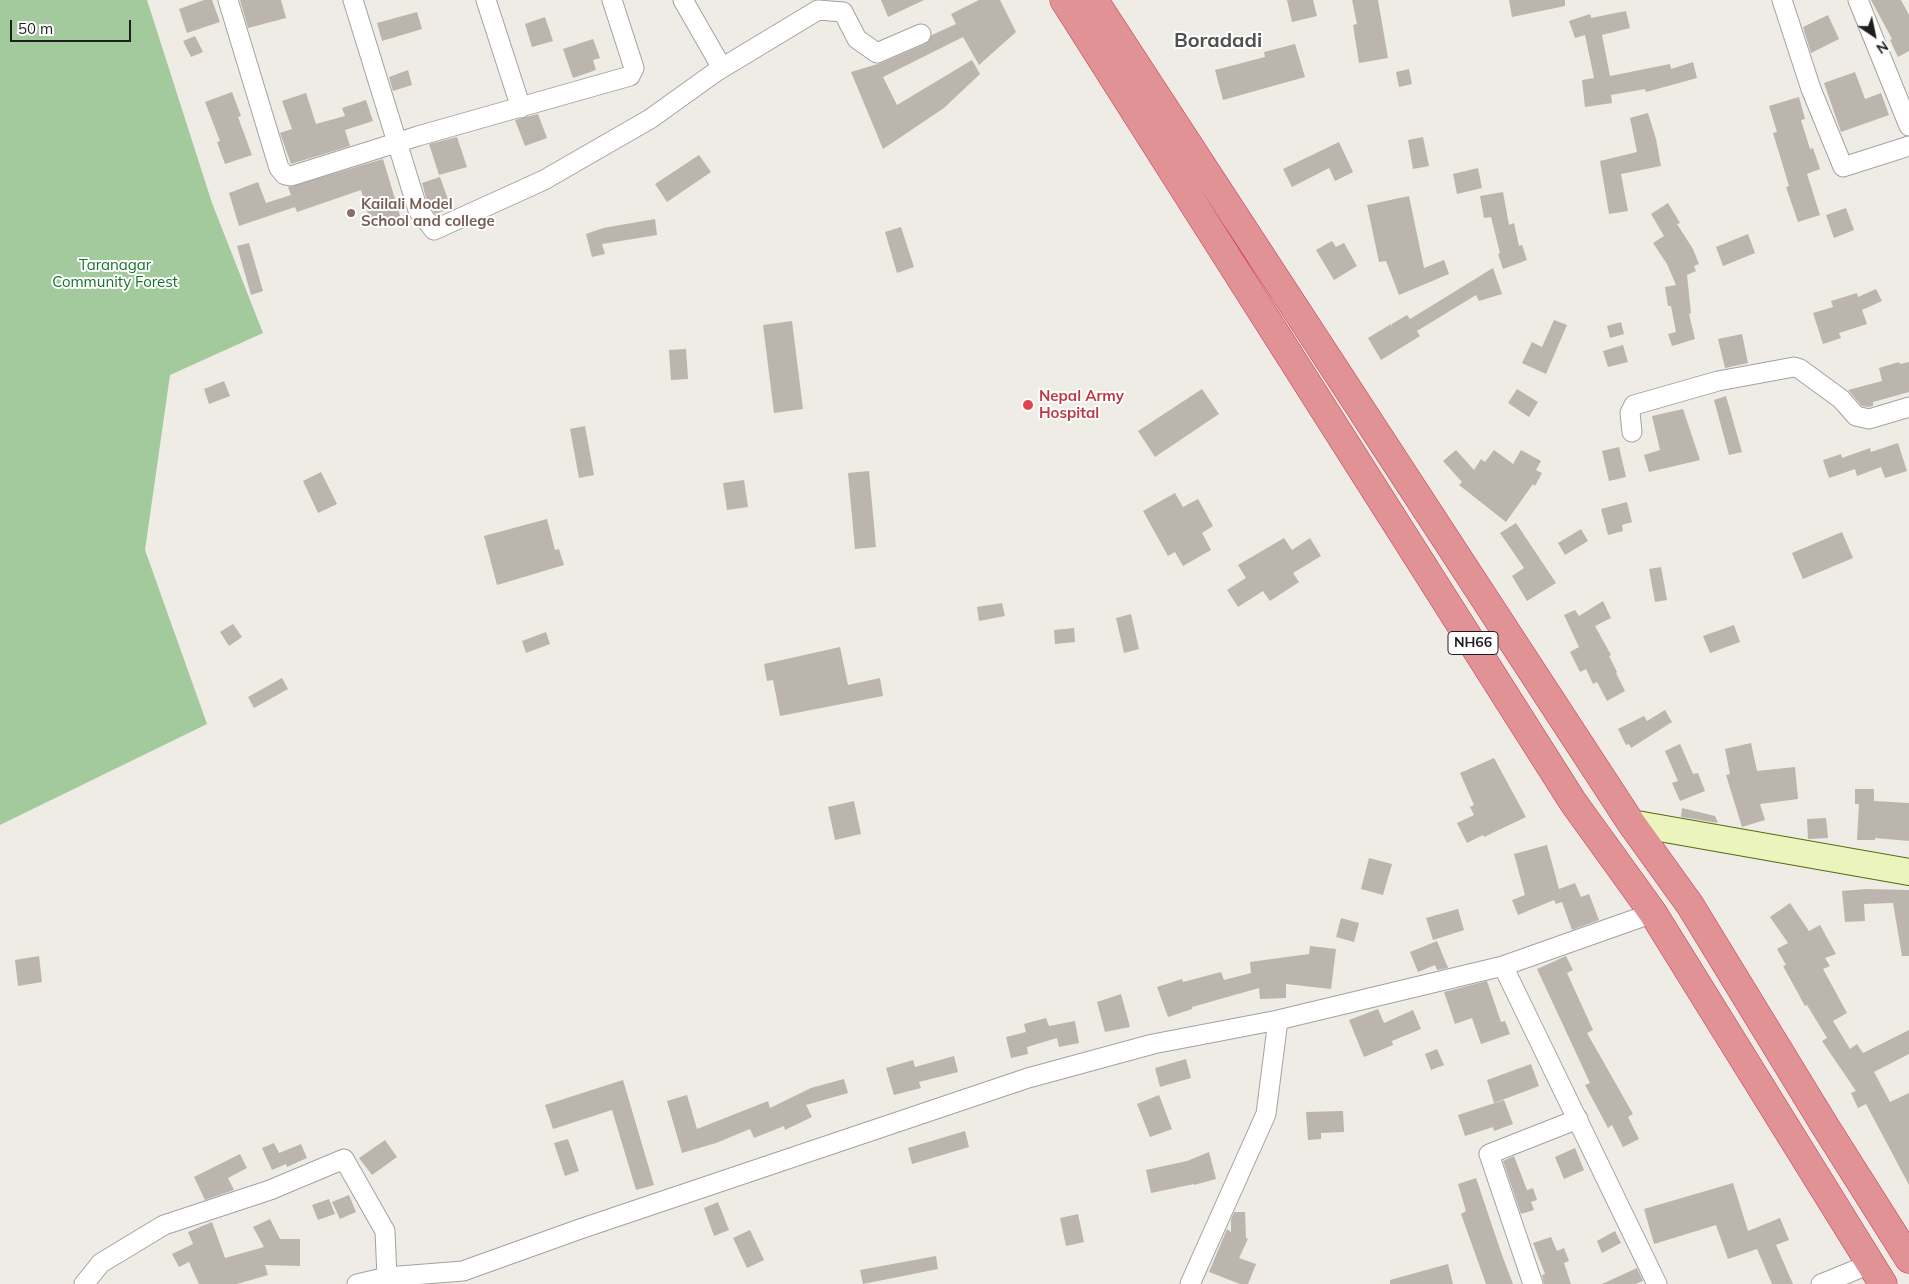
<!DOCTYPE html>
<style>
body{margin:0}
#map{position:relative;width:1909px;height:1284px;overflow:hidden;background:#eeece4;font-family:Mulish,sans-serif}
canvas{display:block}
.north{position:absolute;left:1849px;top:10px;width:50px;height:50px;-webkit-text-stroke:4px #fff;paint-order:stroke;rotate:146deg;font-size:14px;font-weight:700;line-height:20px;text-align:center;color:#1e1e1e}
.north::after{content:'';display:block;margin:auto;width:18px;height:22px;background:#1e1e1e;clip-path:polygon(50% 0,100% 100%,50% 72%,0 100%)}
.scale{position:absolute;left:10px;top:20px;width:121px;height:22px;box-sizing:border-box;border:2px solid #1e1e1e;border-top:0;padding-left:6px;font-size:15px;line-height:18px;white-space:nowrap;color:#1e1e1e;-webkit-text-stroke:4px #fff;paint-order:stroke}
</style>
<div id="map">
<canvas width="1909" height="1284"></canvas>
<div class="north">N</div>
<div class="scale">50 m</div>
</div>
<script>
const g = document.querySelector('canvas').getContext('2d');
g.lineJoin = 'round';
function fillPath(path, color) { g.fillStyle = color; g.fill(path, 'evenodd'); }
const shape = rows => new Path2D(rows.map(r => 'M' + r).join(''));
function strokePath(path, color, width, dash) { g.strokeStyle = color; g.lineWidth = width; g.lineCap = dash ? 'butt' : 'round'; g.setLineDash(dash || []); g.stroke(path); }
function drawText(font, color, halo, rows, align = 'center') {
  g.font = font + ' Mulish,sans-serif'; g.lineWidth = 4; g.setLineDash([]); g.textBaseline = 'middle'; g.strokeStyle = halo; g.fillStyle = color; for (const [text, x, y, turn = 0] of rows) {
    g.save(); g.translate(x, y); g.rotate((+turn || 0) * Math.PI / 180); g.textAlign = isNaN(turn) ? turn : align; if (halo) g.strokeText(text, 0, 0); g.fillText(text, 0, 0); g.restore();
  }
}
const forest = shape([
 [0,0,147,0,212,203,263,333,170,375,145,550,207,724,0,825]
]);
const building = shape([
 [204,0,212,0,220,22,187,33,179,9],
 [240,0,281,0,286,18,248,28],
 [881,0,924,0,888,17],
 [979,0,1000,0,1016,32,979,65,963,37,883,77,897,105,972,60,980,74,944,108,883,149,851,72,881,63,925,44,932,35,956,24,951,14],
 [1287,0,1313,0,1317,16,1292,22],
 [1352,0,1378,0,1388,58,1359,63,1353,25,1357,24],
 [1509,0,1565,0,1565,6,1512,17],
 [1871,0,1901,0,1909,15,1909,51,1898,57,1890,40,1892,39],
 [1626,11,1630,28,1602,35,1610,76,1670,64,1671,69,1693,62,1697,78,1646,92,1645,89,1611,95,1612,103,1585,107,1582,80,1594,78,1585,35,1575,38,1569,21,1590,14,1591,18],
 [417,12,422,29,382,41,377,23],
 [1828,15,1839,39,1811,53,1803,27],
 [545,17,553,41,532,47,525,24],
 [195,36,203,52,191,57,183,41],
 [593,39,600,58,593,60,596,70,573,78,563,49],
 [1295,44,1305,77,1223,100,1215,70,1265,57,1264,52],
 [1409,69,1412,84,1399,87,1396,72],
 [408,70,412,85,393,91,389,77],
 [1855,72,1865,99,1881,93,1889,115,1841,132,1824,83],
 [232,92,241,116,238,117,252,155,225,164,217,142,220,141,205,102],
 [306,93,316,124,345,116,342,108,366,100,373,121,345,130,350,146,291,164,280,133,292,129,282,101],
 [1799,97,1805,119,1801,120,1810,149,1813,148,1820,169,1807,174,1820,215,1798,222,1786,187,1789,186,1773,133,1777,132,1769,106],
 [1648,113,1656,139,1661,166,1621,174,1628,211,1609,214,1600,161,1637,152,1630,118],
 [538,114,547,138,525,146,515,120],
 [457,137,467,167,439,175,429,144],
 [1423,137,1429,166,1413,169,1408,140],
 [1339,142,1353,172,1335,181,1329,168,1292,187,1283,169],
 [699,155,711,172,667,202,655,184],
 [383,159,401,219,372,228,361,190,297,212,295,207,239,226,229,193,258,182,266,203,291,195,288,187],
 [1478,168,1482,188,1457,194,1453,174],
 [440,177,451,208,435,214,428,205,422,183],
 [1503,192,1509,225,1514,223,1519,246,1522,245,1527,260,1503,269,1498,254,1500,253,1491,217,1484,218,1480,196],
 [1409,196,1424,268,1444,260,1449,274,1399,295,1386,261,1379,262,1367,205],
 [1668,203,1680,223,1677,224,1693,249,1699,264,1694,266,1696,271,1687,275,1691,313,1689,314,1695,339,1672,346,1668,334,1676,332,1671,306,1668,306,1665,287,1676,285,1667,264,1653,243,1664,236,1651,214],
 [1846,208,1854,230,1834,238,1826,215],
 [655,219,657,235,602,244,605,254,592,257,586,234,603,228],
 [901,227,914,267,897,273,885,232],
 [1748,234,1755,253,1723,266,1716,247],
 [1332,241,1336,247,1344,243,1357,266,1334,280,1316,250],
 [249,243,263,291,251,295,237,246],
 [1493,268,1502,294,1479,301,1476,295,1417,331,1420,336,1381,360,1368,338,1391,324,1392,327,1392,324,1407,315,1410,319],
 [1876,289,1882,301,1862,310,1867,324,1839,333,1841,338,1823,344,1813,313,1833,307,1831,301,1857,293,1858,297],
 [1554,320,1567,325,1546,374,1522,363,1532,342,1542,347],
 [792,321,803,409,774,413,763,325],
 [1621,322,1624,334,1610,338,1607,326],
 [1742,334,1748,363,1725,368,1718,339],
 [1623,345,1628,362,1608,367,1603,351],
 [686,349,688,379,671,380,669,350],
 [1899,362,1900,364,1909,362,1909,392,1873,402,1873,406,1868,407,1862,406,1848,390,1882,381,1879,368],
 [224,381,230,396,209,404,204,389],
 [1202,389,1219,414,1155,457,1138,431],
 [1517,389,1538,402,1529,417,1508,403],
 [1726,396,1742,452,1729,455,1714,400],
 [1683,409,1700,460,1649,472,1644,455,1660,450,1652,416],
 [585,426,594,475,579,478,570,429],
 [1898,443,1907,471,1885,478,1881,467,1857,476,1855,469,1829,478,1823,460,1841,454,1842,458,1870,448,1871,452],
 [1619,447,1626,477,1609,481,1602,451],
 [1456,450,1474,470,1481,459,1485,462,1494,450,1513,464,1521,450,1541,461,1536,470,1542,473,1535,486,1533,484,1506,522,1459,485,1462,482,1443,461],
 [869,471,876,547,855,549,848,473],
 [321,472,337,504,318,513,303,481],
 [744,480,748,507,727,510,723,483],
 [1175,493,1183,507,1198,499,1213,526,1202,533,1211,550,1183,566,1175,552,1168,556,1143,511],
 [1627,502,1632,522,1622,525,1623,531,1608,535,1601,509],
 [547,519,555,550,559,549,564,565,497,585,484,536],
 [1516,523,1556,583,1527,601,1512,576,1524,568,1500,533],
 [1581,529,1588,541,1565,555,1558,543],
 [1842,532,1853,558,1803,579,1792,553],
 [1284,538,1292,550,1310,538,1321,556,1293,573,1299,582,1270,601,1263,591,1238,607,1227,590,1246,578,1238,565],
 [1661,567,1667,600,1655,602,1649,569],
 [1603,601,1611,618,1595,626,1611,655,1609,656,1617,672,1616,673,1625,691,1607,701,1597,682,1593,684,1586,669,1580,672,1570,652,1579,647,1564,615,1575,610,1579,616],
 [1002,603,1005,616,979,621,977,607],
 [1131,614,1139,649,1124,653,1116,618],
 [233,624,242,637,229,646,220,632],
 [1734,625,1740,642,1710,653,1703,636],
 [1074,628,1075,642,1055,644,1054,630],
 [546,632,550,644,526,653,522,641],
 [840,647,848,685,880,678,883,696,780,716,773,680,767,681,764,664],
 [282,678,288,689,254,708,248,697],
 [1665,710,1672,722,1631,748,1629,744,1626,745,1618,729,1644,716,1647,721],
 [1751,743,1757,771,1795,767,1798,799,1760,804,1765,820,1742,827,1726,775,1730,774,1725,749],
 [1680,744,1693,774,1698,773,1705,791,1680,801,1672,783,1678,781,1665,751],
 [1494,758,1526,817,1484,837,1483,835,1467,843,1457,823,1474,815,1470,807,1474,805,1460,773],
 [1855,789,1874,789,1874,801,1909,803,1909,841,1875,838,1875,840,1857,840,1859,804,1855,804],
 [854,801,861,834,835,840,828,807],
 [1682,808,1715,816,1718,823,1681,817],
 [1826,818,1828,838,1808,839,1807,819],
 [1547,845,1559,889,1575,883,1581,897,1589,894,1599,920,1572,930,1562,902,1556,904,1554,900,1518,915,1512,900,1525,895,1514,854],
 [1369,858,1392,864,1383,895,1361,889],
 [1866,889,1909,890,1909,956,1902,956,1893,903,1864,904,1865,921,1845,922,1842,891],
 [1790,903,1809,931,1820,925,1836,954,1825,958,1830,966,1823,969,1847,1013,1833,1021,1850,1049,1857,1044,1863,1053,1909,1030,1909,1054,1874,1072,1890,1102,1909,1093,1909,1185,1866,1104,1858,1108,1851,1093,1856,1091,1822,1041,1827,1038,1807,1005,1805,1006,1783,966,1786,965,1777,949,1788,943,1770,917],
 [1458,909,1464,930,1433,940,1426,918],
 [1341,918,1359,923,1354,942,1336,937],
 [1437,941,1448,968,1437,970,1435,965,1418,972,1410,952],
 [1310,946,1336,949,1331,989,1286,984,1286,998,1260,999,1259,988,1192,1007,1192,1009,1168,1017,1157,987,1182,979,1183,982,1221,972,1224,980,1251,973,1250,962,1309,954],
 [39,956,42,982,18,986,15,960],
 [1566,956,1573,970,1567,973,1593,1030,1587,1033,1633,1114,1628,1117,1639,1139,1623,1147,1612,1125,1608,1128,1585,1085,1590,1083,1537,969],
 [1487,981,1501,1022,1505,1021,1510,1034,1481,1044,1472,1018,1455,1024,1444,992],
 [1121,994,1130,1027,1105,1032,1097,1002],
 [1378,1009,1384,1023,1413,1010,1421,1029,1392,1041,1393,1045,1364,1057,1349,1020],
 [1046,1018,1049,1026,1075,1021,1079,1043,1059,1047,1057,1038,1027,1047,1028,1054,1011,1058,1006,1037,1026,1032,1024,1024],
 [1437,1049,1444,1065,1431,1070,1425,1054],
 [954,1056,958,1072,919,1082,921,1088,894,1095,886,1068,913,1060,915,1067],
 [1186,1059,1191,1078,1160,1087,1155,1068],
 [1531,1064,1539,1086,1494,1103,1487,1080],
 [844,1079,848,1093,806,1105,812,1117,785,1130,784,1126,754,1138,750,1129,716,1143,682,1153,667,1101,687,1095,697,1129,768,1101,770,1108,811,1088],
 [623,1080,654,1185,636,1190,612,1110,553,1129,545,1105],
 [1159,1095,1172,1129,1150,1137,1137,1104],
 [1504,1100,1513,1124,1494,1131,1493,1127,1465,1136,1458,1115],
 [1343,1111,1344,1132,1321,1133,1321,1139,1308,1140,1306,1112],
 [965,1131,969,1147,912,1164,908,1148],
 [568,1139,579,1171,565,1176,554,1143],
 [385,1140,397,1157,372,1175,359,1158],
 [274,1143,279,1153,301,1144,307,1158,287,1167,286,1164,272,1170,262,1148],
 [1575,1148,1584,1170,1564,1179,1555,1157],
 [1209,1152,1216,1179,1194,1185,1194,1184,1151,1193,1146,1170,1187,1161],
 [240,1154,247,1168,228,1178,234,1190,205,1200,194,1177],
 [1514,1156,1527,1190,1533,1188,1537,1200,1531,1202,1534,1210,1521,1214,1503,1161],
 [1476,1178,1502,1255,1513,1284,1486,1284,1461,1214,1466,1211,1458,1184],
 [1733,1183,1748,1231,1780,1218,1789,1240,1776,1245,1793,1284,1772,1284,1757,1249,1728,1259,1716,1225,1654,1244,1644,1209],
 [349,1195,356,1212,340,1219,332,1202],
 [329,1199,335,1214,318,1220,312,1205],
 [718,1202,729,1230,714,1236,704,1208],
 [1234,1212,1245,1212,1246,1238,1248,1239,1239,1258,1256,1264,1248,1284,1240,1284,1209,1272,1227,1229,1231,1232,1231,1220],
 [1078,1214,1084,1242,1066,1246,1060,1218],
 [270,1219,280,1239,300,1239,300,1266,265,1265,268,1275,237,1284,199,1284,189,1262,179,1267,172,1254,193,1244,188,1232,212,1222,225,1258,264,1247,253,1227],
 [750,1230,764,1260,747,1268,733,1238],
 [1615,1231,1621,1243,1602,1253,1597,1241],
 [1551,1237,1557,1251,1564,1248,1569,1261,1564,1263,1571,1284,1544,1284,1542,1275,1545,1274,1533,1243],
 [936,1256,938,1269,863,1284,860,1270],
 [1448,1264,1453,1284,1390,1284,1390,1280],
 [1637,1268,1643,1281,1635,1284,1602,1284]
]);
const street = shape([
 [228,0,279,168,285,175,291,176,418,136,630,76,634,68,612,0],
 [353,0,418,210,434,230,544,180,650,119,717,71,818,10,843,12,857,39,877,53,921,34],
 [486,0,521,108],
 [683,0,722,68],
 [1782,0,1811,89,1843,167,1909,146],
 [1858,0,1909,126],
 [1632,432,1630,413,1634,405,1718,381,1794,367,1800,369,1841,399,1856,416,1869,419,1909,407],
 [1503,966,1657,1284],
 [84,1284,101,1263,164,1225,270,1190,344,1159,385,1231,387,1277],
 [357,1284,387,1277,463,1271,580,1229,1028,1078,1153,1044,1278,1020,1503,966,1653,913],
 [1190,1284,1266,1114,1278,1020],
 [1533,1284,1489,1154,1578,1119],
 [1821,1284,1870,1264]
]);
const secondary = shape([
 [1631,823,1909,872]
]);
const highway = shape([
 [1064,0,1573,802,1653,913,1883,1284],
 [1094,0,1631,823,1690,905,1825,1126,1909,1259]
]);
const markers = [
 [351,213,5,"#8d6e63"],
 [1028,405,6,"#e0444e"]
];
const shields = [
 [1473,643,50]
];
const shieldNames = [
 ["NH66",1473,643]
];
const educationNames = [
 ["Kailali Model",361,204],
 ["School and college",361,221]
];
const parkNames = [
 ["Taranagar",115,265],
 ["Community Forest",115,282]
];
const healthNames = [
 ["Nepal Army",1039,396],
 ["Hospital",1039,413]
];
const districtNames = [
 ["Boradadi",1218,41]
];
fillPath(forest, '#a3ca9c');
fillPath(building, '#bbb5ae');
strokePath(street, '#a2a2a2', 21);
strokePath(secondary, '#546c0d', 28);
strokePath(highway, '#cc3150', 29);
strokePath(street, '#fff', 19);
strokePath(secondary, '#eaf4bc', 26);
strokePath(highway, '#e09295', 28);
for (const [x, y, r, color] of markers) { const dot = new Path2D(); dot.arc(x, y, r, 0, 2 * Math.PI); g.fillStyle = color; g.fill(dot); strokePath(dot, '#fff', 2); }
for (const [x, y, w] of shields) { const box = new Path2D(); box.roundRect(x - w / 2, y - 11.5, w, 23, 4); g.fillStyle = '#fff'; g.fill(box); strokePath(box, '#1e1e1e', 1); }
drawText('bold 14px', '#1e1e1e', null, shieldNames);
drawText('bold 15px', '#785e54', '#fff', educationNames, 'left');
drawText('15px', '#147429', '#fff', parkNames);
drawText('bold 15px', '#be3a42', '#fff', healthNames, 'left');
drawText('bold 20px', '#515151', '#fff', districtNames);
</script>
